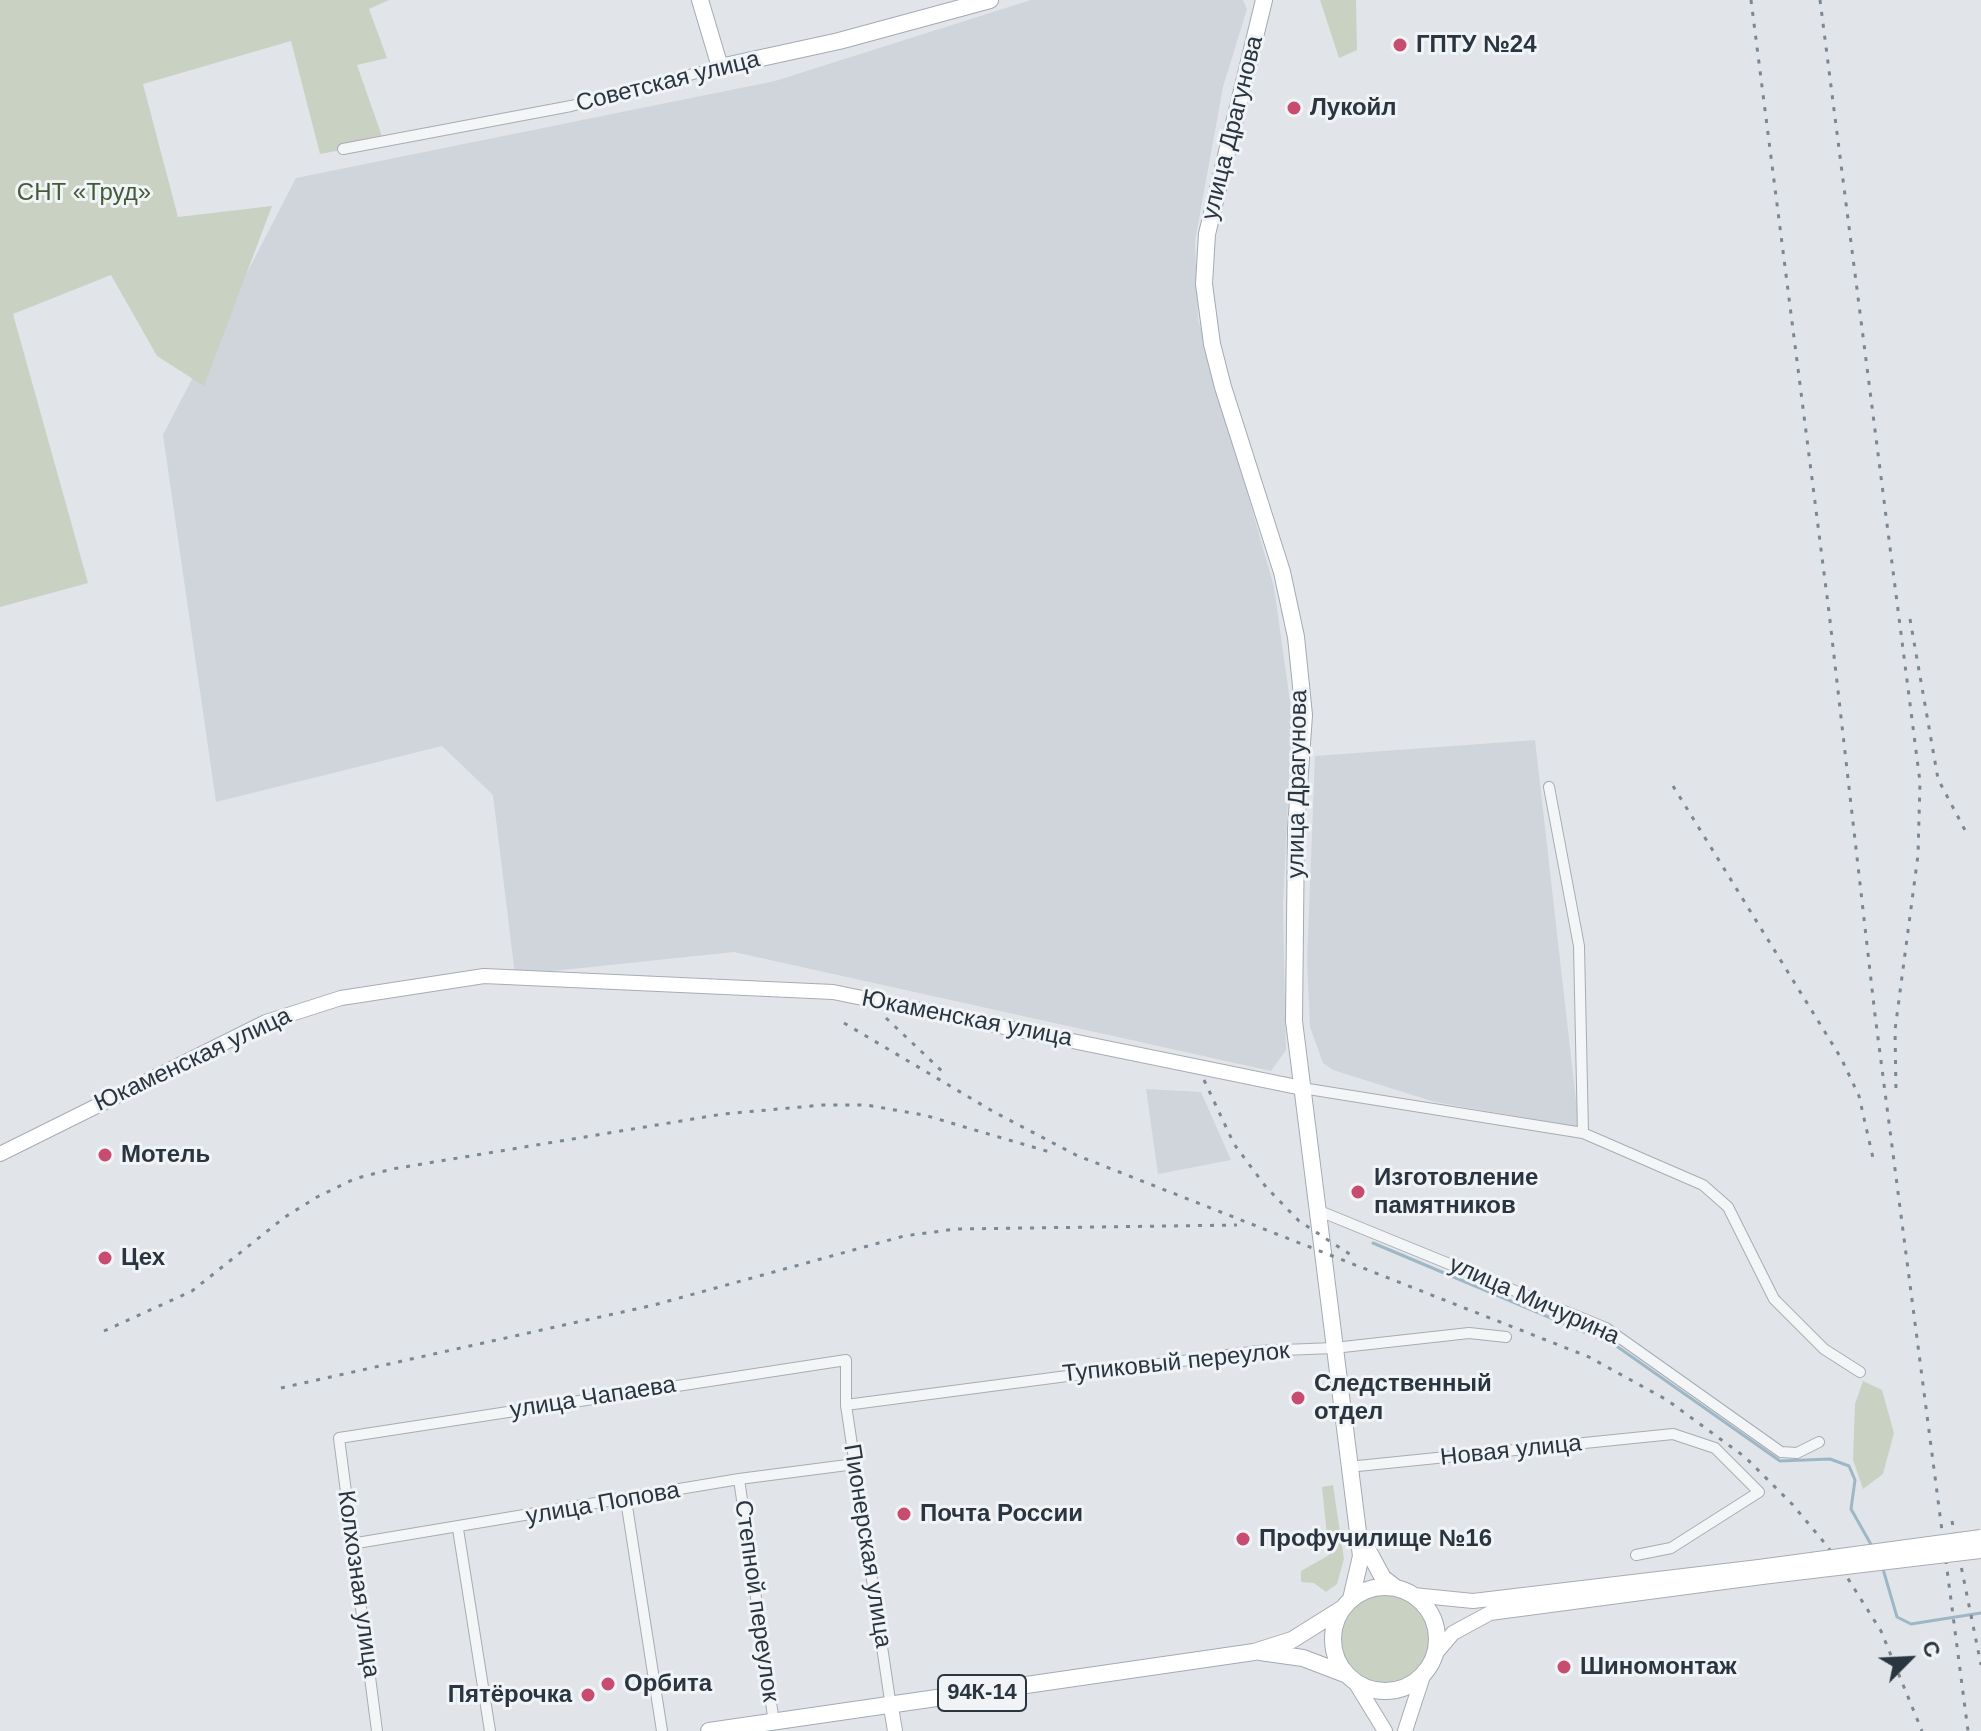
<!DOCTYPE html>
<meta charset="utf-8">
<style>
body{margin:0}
#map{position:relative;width:1981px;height:1731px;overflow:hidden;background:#e1e5e9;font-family:Arial,sans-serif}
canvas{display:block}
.north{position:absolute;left:1869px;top:1619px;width:80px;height:80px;-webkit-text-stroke:6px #f0f4f6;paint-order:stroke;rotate:66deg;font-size:22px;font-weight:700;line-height:32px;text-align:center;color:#2a3540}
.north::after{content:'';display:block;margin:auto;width:28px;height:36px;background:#2a3540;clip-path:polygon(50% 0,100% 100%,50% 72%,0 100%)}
</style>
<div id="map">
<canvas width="1981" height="1731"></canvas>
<div class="north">С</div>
</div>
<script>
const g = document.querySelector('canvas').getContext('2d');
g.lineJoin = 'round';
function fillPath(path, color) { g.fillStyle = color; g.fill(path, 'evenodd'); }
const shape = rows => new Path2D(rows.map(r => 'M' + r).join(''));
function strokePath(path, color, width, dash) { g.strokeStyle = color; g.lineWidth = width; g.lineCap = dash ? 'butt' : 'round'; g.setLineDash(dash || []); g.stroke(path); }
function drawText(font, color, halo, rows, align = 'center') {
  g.font = font + ' Arial,sans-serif'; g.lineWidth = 6; g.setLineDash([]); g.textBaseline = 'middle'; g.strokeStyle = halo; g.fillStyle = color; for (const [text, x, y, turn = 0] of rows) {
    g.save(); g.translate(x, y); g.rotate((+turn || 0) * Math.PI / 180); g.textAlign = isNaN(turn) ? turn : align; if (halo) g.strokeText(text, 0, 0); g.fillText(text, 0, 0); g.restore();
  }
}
const built = shape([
 [1031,0,1243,0,1247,9,1223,87,1195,241,1198,319,1274,587,1292,716,1283,904,1286,1050,1271,1071,734,952,515,975,493,795,442,746,216,802,163,435,296,178,775,81],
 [1535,740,1579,1127,1435,1102,1333,1070,1323,1063,1310,1027,1307,961,1315,756],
 [1146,1089,1201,1092,1231,1160,1158,1174]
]);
const green = shape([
 [0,0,389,0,369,9,387,58,357,65,384,142,320,154,291,41,143,84,178,217,272,206,204,386,157,356,111,275,13,314,88,583,0,607],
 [1320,0,1356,0,1357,50,1339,58],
 [1863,1381,1882,1390,1894,1433,1883,1474,1863,1489,1853,1460,1855,1404],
 [1333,1485,1344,1559,1337,1584,1326,1592,1314,1583,1301,1582,1301,1571,1329,1555,1322,1487],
 '1341 1639a45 45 0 1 1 90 0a45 45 0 1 1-90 0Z'
]);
const stream = shape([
 [1373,1243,1615,1345,1780,1461,1830,1459,1849,1466,1855,1480,1851,1509,1873,1548],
 [1883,1569,1897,1617,1911,1624,1981,1613]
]);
const street = shape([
 [343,149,571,106,720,67],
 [1549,787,1579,946,1583,1133],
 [1302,1088,1583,1133,1703,1185,1728,1207,1774,1299,1824,1349,1860,1372],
 [1317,1210,1606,1328,1781,1452,1797,1453,1819,1442],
 [846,1405,1258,1351,1334,1348,1469,1333,1506,1337],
 [1348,1467,1673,1434,1715,1448,1759,1492,1671,1548,1636,1555],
 [739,1479,774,1723],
 [626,1500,662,1731],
 [458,1529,490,1731],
 [351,1544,739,1479,855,1464],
 [377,1731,339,1438,846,1360,846,1405,891,1707]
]);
const secondary = shape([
 [0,1154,266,1022,341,998,484,976,833,992,1302,1088],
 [1413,1595,1473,1601,1759,1567],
 [1436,1653,1453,1633,1490,1613,1762,1577],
 [1355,1682,1385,1731],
 [891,1707,895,1731],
 [1405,1731,1423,1676]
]);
const primary = shape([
 [700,0,720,67,839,41,990,0],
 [1264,0,1207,234,1204,284,1212,344,1223,387,1282,572,1296,637,1304,715,1296,829,1294,1021,1361,1556,1351,1599],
 [1363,1541,1383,1578,1396,1588],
 '1333 1639a52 52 0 1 1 104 0a52 52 0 1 1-104 0Z',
 [1260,1652,1303,1658,1345,1674],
 [709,1731,1254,1652,1292,1640,1343,1608]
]);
const rail = shape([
 [1751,0,1829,612,1875,1015,1968,1731],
 [1820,0,1920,782,1918,855,1895,1030,1896,1092],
 [1910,619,1938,779,1967,834],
 [1673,786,1841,1058,1859,1096,1873,1158],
 [886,1018,944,1073],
 [844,1023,994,1112,1076,1155,1589,1357,1667,1400,1745,1457,1792,1504,1828,1547,1881,1631,1922,1731],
 [1204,1080,1234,1144,1266,1187,1299,1221,1351,1255],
 [104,1331,192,1291,285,1217,317,1197,354,1179,392,1169,723,1114,823,1105,866,1105,924,1115,1053,1153],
 [281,1388,654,1305,904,1236,956,1229,1237,1225],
 [1952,1521,1981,1665]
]);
const secondaryBridge = shape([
 [1759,1567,1981,1537],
 [1762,1577,1981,1551]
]);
const markers = [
 [1400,45,8,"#c74c70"],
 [1294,108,8,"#c74c70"],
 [105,1155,8,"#c74c70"],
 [1358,1192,8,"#c74c70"],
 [105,1258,8,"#c74c70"],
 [1298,1398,8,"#c74c70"],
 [904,1514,8,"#c74c70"],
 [1243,1539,8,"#c74c70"],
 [1564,1667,8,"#c74c70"],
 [608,1684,8,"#c74c70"],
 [588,1695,8,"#c74c70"]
];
const shields = [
 [982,1693,88]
];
const shieldNames = [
 ["94К-14",982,1693]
];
const poiNames = [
 ["ГПТУ №24",1416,45],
 ["Лукойл",1310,108],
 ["Мотель",121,1155],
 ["Изготовление",1374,1178],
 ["памятников",1374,1206],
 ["Цех",121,1258],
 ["Следственный",1314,1384],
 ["отдел",1314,1412],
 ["Почта России",920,1514],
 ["Профучилище №16",1259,1539],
 ["Шиномонтаж",1580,1667],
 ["Орбита",624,1684],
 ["Пятёрочка",572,1695,"right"]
];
const streetNames = [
 ["Советская улица",668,82,-14],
 ["улица Драгунова",1233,128,-76],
 ["улица Драгунова",1298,784,-89],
 ["Юкаменская улица",967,1019,11],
 ["Юкаменская улица",193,1060,-25],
 ["улица Мичурина",1534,1301,24],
 ["Тупиковый переулок",1176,1363,-6],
 ["улица Чапаева",593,1398,-9],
 ["Новая улица",1511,1451,-6],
 ["улица Попова",603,1504,-10],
 ["Пионерская улица",867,1546,81],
 ["Колхозная улица",358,1584,82],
 ["Степной переулок",756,1601,82]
];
const parkNames = [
 ["СНТ «Труд»",84,193]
];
fillPath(built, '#cfd5db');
fillPath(green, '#c9d2c2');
strokePath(stream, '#9eb7c7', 3);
strokePath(street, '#a6adb3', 12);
strokePath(secondary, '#a6adb3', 16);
strokePath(primary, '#a1abb4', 18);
strokePath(street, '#f3f5f7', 10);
strokePath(secondary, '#fff', 14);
strokePath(primary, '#fff', 16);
strokePath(rail, '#7b8792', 3, [4, 8]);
strokePath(secondaryBridge, '#a6adb3', 16, []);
strokePath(secondaryBridge, '#fff', 14);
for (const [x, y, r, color] of markers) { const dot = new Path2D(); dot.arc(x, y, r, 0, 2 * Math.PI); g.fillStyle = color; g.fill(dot); strokePath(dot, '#f0f4f6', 3); }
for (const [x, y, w] of shields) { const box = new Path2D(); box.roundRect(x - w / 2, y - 18, w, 36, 6); g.fillStyle = '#f0f4f6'; g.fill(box); strokePath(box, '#2a3540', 2); }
drawText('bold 22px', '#2a3540', null, shieldNames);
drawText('bold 24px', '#2a3540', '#f0f4f6', poiNames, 'left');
drawText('24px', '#2a3540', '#f0f4f6', streetNames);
drawText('24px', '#435b38', '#f0f4f6', parkNames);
</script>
